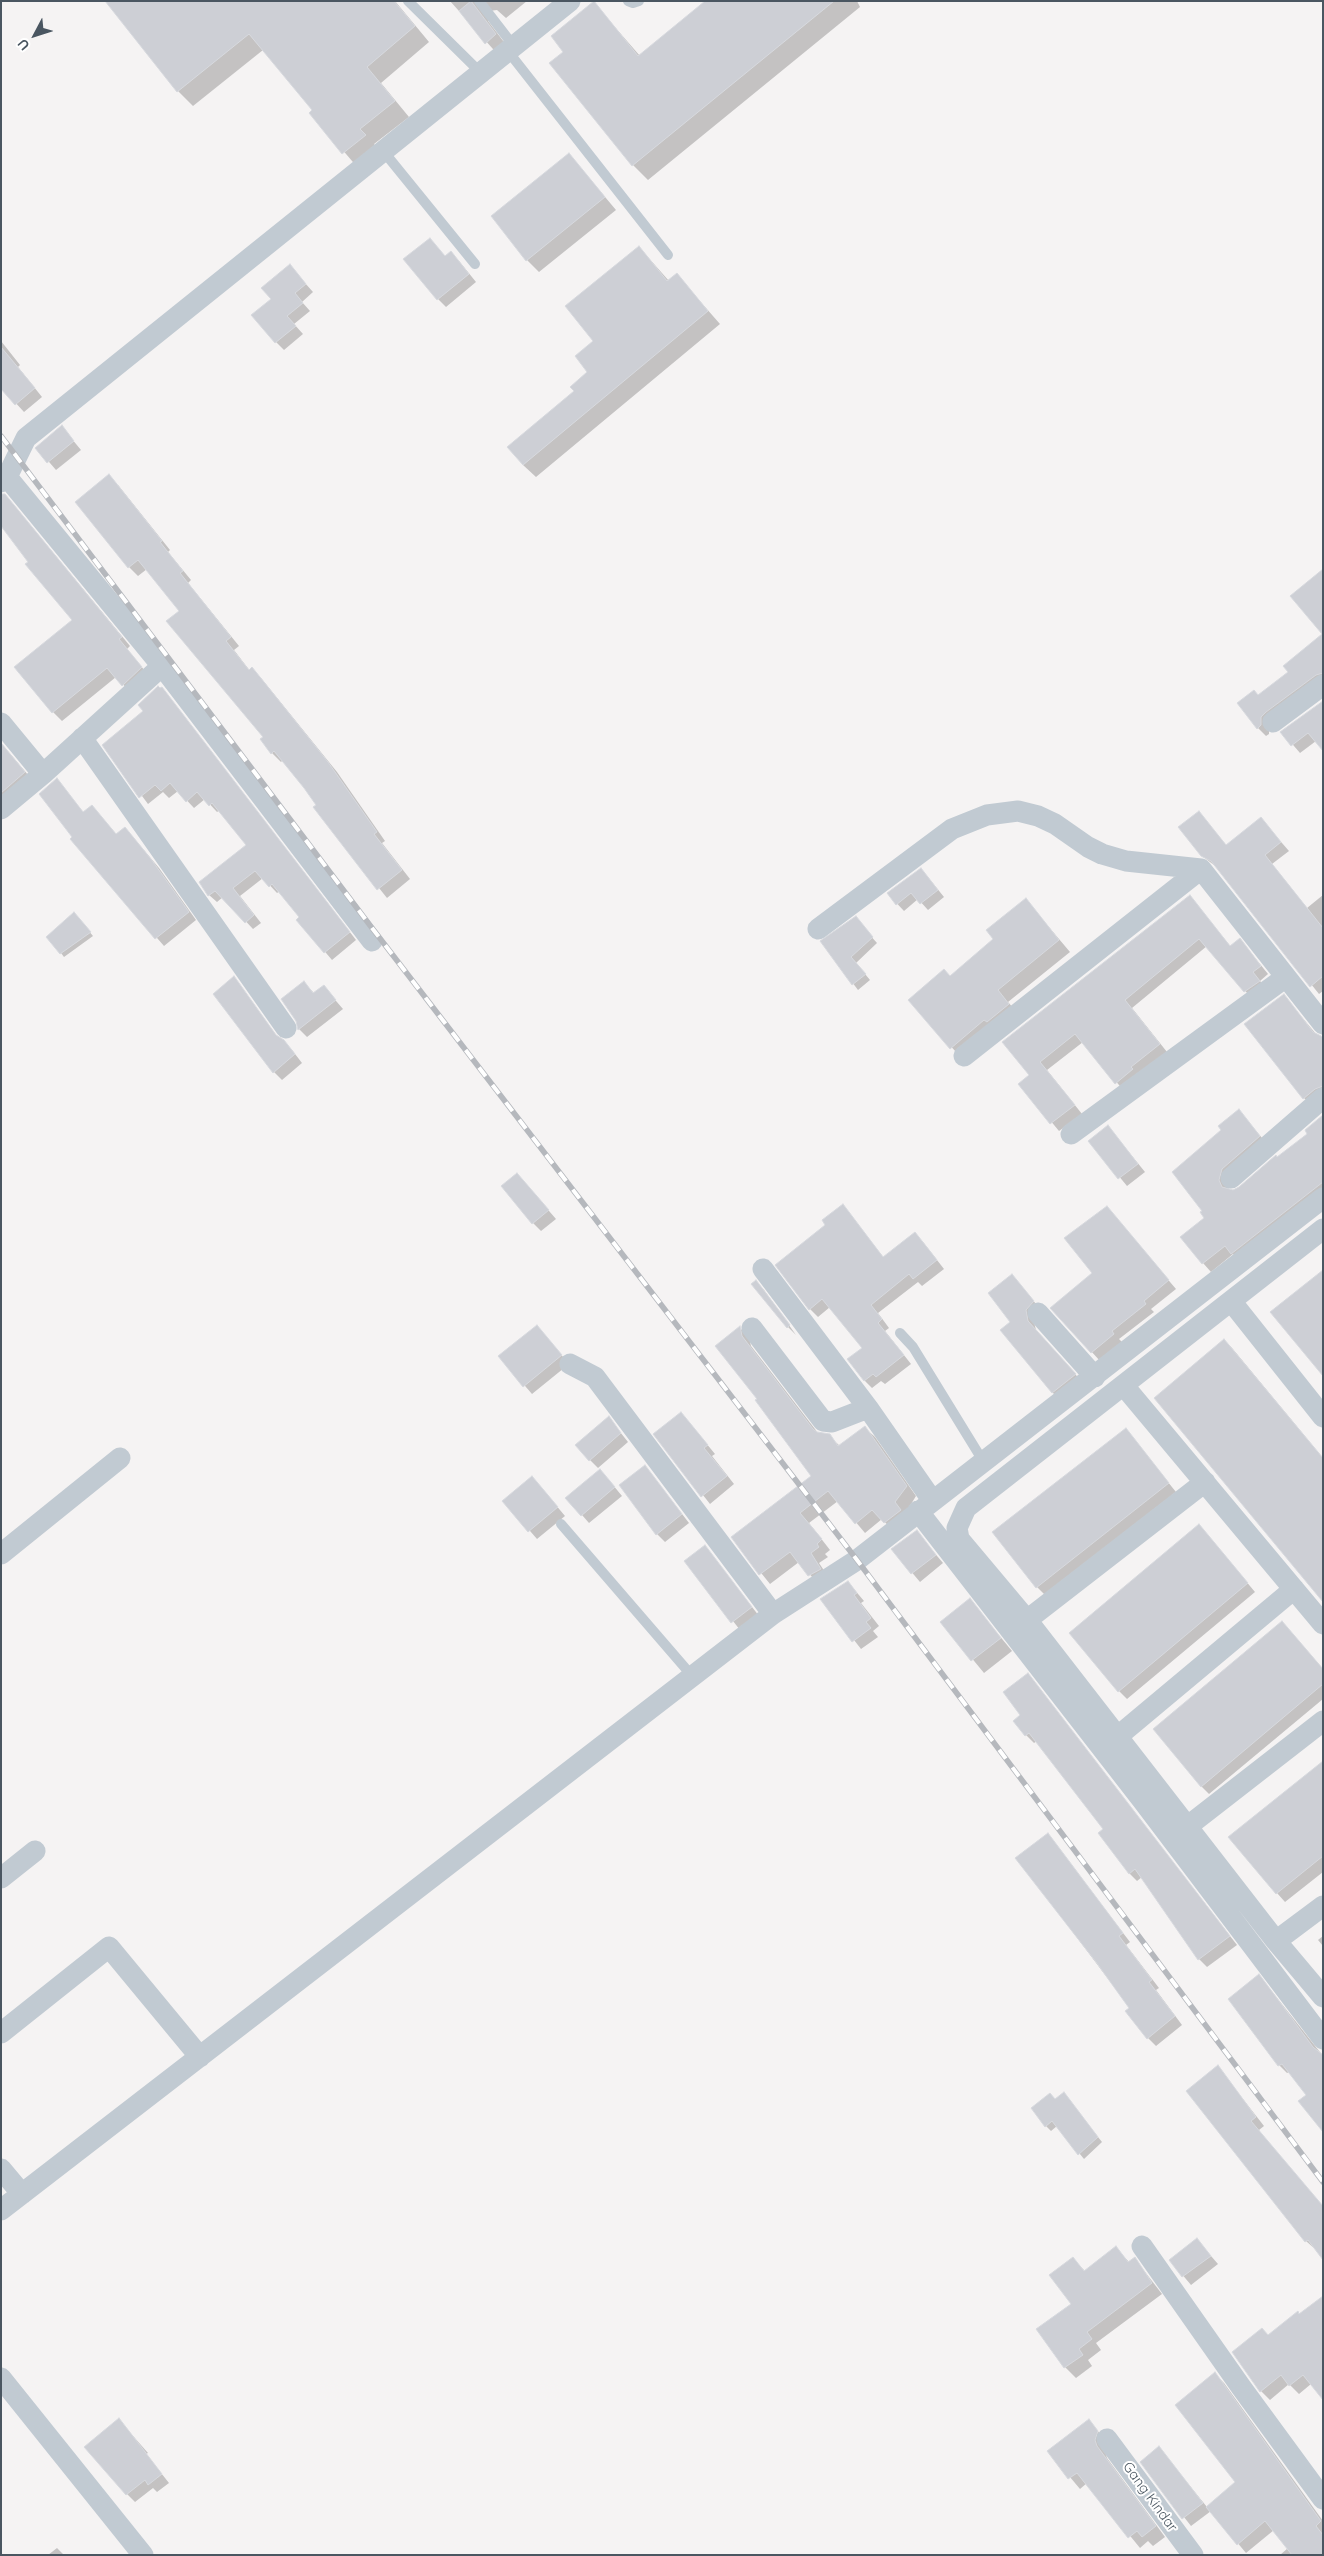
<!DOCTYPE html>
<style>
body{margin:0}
#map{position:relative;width:1324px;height:2556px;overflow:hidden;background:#f5f3f3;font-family:Quicksand,sans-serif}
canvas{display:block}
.frame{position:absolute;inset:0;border:2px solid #4a5661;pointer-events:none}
.north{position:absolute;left:10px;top:10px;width:50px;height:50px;-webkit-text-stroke:4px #fff;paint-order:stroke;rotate:230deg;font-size:14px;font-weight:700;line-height:20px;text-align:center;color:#4a5661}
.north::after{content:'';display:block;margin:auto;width:18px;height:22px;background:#4a5661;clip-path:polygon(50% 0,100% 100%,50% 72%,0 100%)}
</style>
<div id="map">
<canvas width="1324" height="2556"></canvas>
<div class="frame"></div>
<div class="north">U</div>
</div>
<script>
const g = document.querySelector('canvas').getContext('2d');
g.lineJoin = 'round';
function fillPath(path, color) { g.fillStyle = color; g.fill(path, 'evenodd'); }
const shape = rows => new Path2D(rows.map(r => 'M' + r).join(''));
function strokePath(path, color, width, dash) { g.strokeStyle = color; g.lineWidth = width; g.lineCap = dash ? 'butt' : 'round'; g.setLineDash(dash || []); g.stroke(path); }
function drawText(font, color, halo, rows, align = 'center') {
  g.font = font + ' Quicksand,sans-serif'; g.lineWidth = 4; g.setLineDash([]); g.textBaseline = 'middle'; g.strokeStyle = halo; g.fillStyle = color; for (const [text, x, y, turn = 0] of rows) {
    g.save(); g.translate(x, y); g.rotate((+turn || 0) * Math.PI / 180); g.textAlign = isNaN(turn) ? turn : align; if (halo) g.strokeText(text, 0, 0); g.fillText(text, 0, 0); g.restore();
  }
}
const shadow = shape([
 [107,1,395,1,429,42,381,83,409,117,374,144,380,151,358,168,311,113,314,111,263,50,193,106,178,91],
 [450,1,527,1,506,18,497,10,489,11,488,21,510,50,501,58],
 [706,1,857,1,860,7,648,180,633,165,565,52,594,3,640,56],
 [569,154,616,210,539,272,527,260],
 [639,247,669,281,677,275,720,324,536,477,523,465,589,372,595,342],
 [446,257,459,261,476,282,446,307,438,299],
 [297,274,313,292,302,302,310,311,294,324,303,334,284,350,276,342,273,299],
 [1,341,20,365,18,367,42,397,24,412,1,387],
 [62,427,81,450,56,470,37,448],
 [118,485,170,550,168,552,191,580,188,583,239,646,234,650,250,671,261,678,337,772,385,841,382,843,410,879,387,898,315,808,318,805,283,760,281,762,272,753,265,737,180,611,147,569,138,576,129,567,76,502],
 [13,504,130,646,127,649,150,677,132,694,116,677,62,721,53,712,74,620,30,562],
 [1323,635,1323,684,1269,726,1269,734,1266,736,1258,728,1259,696,1289,672],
 [162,688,356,940,332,960,298,920,301,917,280,891,277,893,263,878,240,896,261,923,253,929,223,897,217,902,209,895,248,845,220,810,217,812,205,799,194,808,178,791,169,798,163,792,148,804,104,745,145,711],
 [1323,702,1316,741,1300,753,1282,732],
 [1,743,34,782,1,810],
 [57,780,84,813,92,806,117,835,125,828,132,836,159,868,196,920,164,946,72,840,74,838],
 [1199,813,1227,846,1261,819,1289,851,1272,864,1307,908,1323,895,1323,991,1319,994,1218,868,1202,856],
 [927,876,944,897,928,910,918,899,904,911,888,894],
 [1190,897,1231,947,1240,940,1247,948,1268,974,1260,981,1267,989,1253,1000,1207,946,1132,1008,1167,1052,1124,1091,1083,1042,1047,1070,1082,1114,1059,1131,1020,1084,1031,1076,1004,1042],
 [1026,900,1070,952,1008,1002,1020,1016,963,1060,910,1000,950,977,995,939],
 [78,918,93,936,64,957,61,953],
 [858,922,877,943,856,963,870,980,858,990,822,942],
 [234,978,279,1039,292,1050,302,1063,282,1080,274,1072],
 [304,983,315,994,324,987,343,1009,307,1037,299,1029],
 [1284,996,1316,1034,1323,1039,1323,1097,1312,1106,1304,1098],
 [1239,1111,1268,1145,1227,1182,1229,1191,1234,1191,1309,1134,1307,1130,1323,1115,1323,1197,1240,1261,1233,1254,1211,1272,1203,1263,1206,1218,1223,1130],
 [1115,1135,1145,1172,1127,1186,1090,1141],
 [517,1174,556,1219,541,1231,533,1223],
 [843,1206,884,1258,923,1242,944,1269,922,1286,918,1282,878,1313,889,1328,885,1331,911,1364,885,1384,881,1381,872,1388,865,1381,863,1348,830,1307,818,1317,810,1309,827,1225],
 [1107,1208,1176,1289,1151,1309,1154,1312,1119,1339,1122,1342,1100,1361,1052,1308,1094,1273],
 [1012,1275,1041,1310,1033,1318,1036,1330,1083,1383,1060,1400,1052,1392,1012,1322],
 [756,1282,764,1290,796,1335,788,1327],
 [740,1328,749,1337,751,1346,818,1433,829,1436,840,1446,865,1428,875,1437,916,1496,894,1532,882,1519,865,1533,838,1501,809,1523,830,1550,825,1554,828,1557,819,1563,829,1578,819,1585,799,1562,770,1584,733,1538,812,1476,758,1399,716,1346],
 [544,1334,569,1364,532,1394,500,1357],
 [1224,1340,1232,1348,1323,1458],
 [609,1418,628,1442,598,1468,590,1460],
 [688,1421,715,1454,712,1456,734,1484,710,1504,655,1434],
 [1126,1430,1176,1492,1045,1595,1037,1587],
 [645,1466,689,1523,665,1542,657,1534],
 [608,1479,622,1496,589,1523,582,1515],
 [540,1486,565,1516,537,1539,504,1501],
 [1199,1525,1255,1592,1127,1699,1119,1691],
 [916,1531,943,1563,920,1582,893,1550],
 [705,1546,759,1616,740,1630,686,1561],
 [848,1582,864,1601,861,1603,879,1626,873,1631,878,1637,861,1649,822,1599],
 [970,1600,1012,1651,984,1673,942,1622],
 [1282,1622,1323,1669,1323,1699,1209,1794,1201,1786],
 [1028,1675,1237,1945,1207,1967,1199,1959,1142,1877,1137,1881,1129,1873,1105,1830,1037,1741,1034,1743,1026,1735,1022,1715],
 [1323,1762,1323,1872,1285,1902,1277,1893],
 [1048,1835,1130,1942,1126,1945,1159,1988,1156,1990,1182,2025,1156,2046,1148,2038,1130,2008,1017,1858],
 [1323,1936,1323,1946,1318,1940],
 [1266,1984,1323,2056,1308,2095,1289,2072,1287,2073,1279,2065,1229,1999],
 [1218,2067,1264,2126,1259,2130,1315,2249,1306,2241],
 [1064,2094,1102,2142,1084,2159,1057,2126,1051,2131,1046,2126,1056,2100],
 [1197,2240,1218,2264,1191,2285,1170,2260],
 [1116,2248,1130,2263,1135,2259,1162,2294,1096,2343,1101,2350,1088,2360,1092,2366,1076,2378,1065,2367,1073,2304,1073,2259,1085,2271],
 [1269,2336,1311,2384,1299,2394,1289,2384,1270,2400,1261,2391],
 [1215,2374,1224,2383,1323,2521,1323,2555,1280,2555,1288,2548,1274,2530,1246,2553,1211,2511,1191,2526,1141,2462,1159,2448,1207,2507,1237,2482],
 [119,2420,148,2453,146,2454,169,2483,157,2492,153,2488,135,2502,127,2494],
 [1089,2421,1108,2443,1105,2451,1107,2458,1165,2537,1153,2546,1148,2541,1140,2548,1087,2483,1080,2489,1049,2452],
 [57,2548,64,2555,48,2555]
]);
const building = shape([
 [105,1,394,1,415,26,367,67,395,101,360,129,366,135,342,154,309,113,312,110,249,34,177,92,105,1],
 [471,1,496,34,485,44,459,11,471,1],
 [594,1,638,56,705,1,834,1,632,166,549,63,563,52,551,36,594,1],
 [569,153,605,197,526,261,491,216,569,153],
 [430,238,445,256,451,251,469,274,437,300,403,259,430,238],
 [639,246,667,281,677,273,708,311,523,465,507,447,574,391,570,387,587,372,575,356,593,341,565,306,639,246],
 [290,264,306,284,295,293,303,303,287,316,296,326,275,343,251,315,271,299,261,288,290,264],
 [1,347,35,388,15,405,1,389,1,347],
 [62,425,74,441,47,463,35,448,62,425],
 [109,474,162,541,160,542,183,571,180,573,231,637,226,641,249,670,252,667,328,762,377,832,374,834,402,870,377,890,313,807,316,805,304,788,274,751,271,754,260,739,263,737,166,621,179,611,138,560,128,568,75,502,109,474],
 [1,494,5,494,122,637,119,639,142,667,122,686,107,668,52,713,14,667,72,620,25,564,28,562,1,526,1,494],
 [1323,569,1323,673,1316,675,1266,712,1261,717,1261,725,1257,729,1237,703,1254,690,1258,695,1288,672,1283,666,1322,634,1290,596,1323,569],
 [158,686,160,688,162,687,350,932,324,953,296,920,299,917,272,884,269,887,255,871,233,888,254,915,245,923,215,891,208,896,199,882,246,845,212,803,209,806,197,792,186,802,170,783,161,791,155,785,139,798,102,745,143,711,138,705,158,686],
 [1323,701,1323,751,1308,733,1291,746,1280,732,1323,701],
 [1,743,25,772,1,793,1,743],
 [57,778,83,812,92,805,116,834,125,827,151,859,189,912,155,939,70,839,72,837,39,794,57,778],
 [1199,811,1226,845,1261,817,1281,842,1265,855,1323,928,1323,976,1310,987,1211,861,1201,856,1178,827,1199,811],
 [921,868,938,890,920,904,911,893,896,905,887,893,921,868],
 [1190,895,1230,946,1240,938,1261,966,1253,972,1260,981,1244,992,1199,939,1125,1000,1160,1044,1131,1067,1133,1069,1115,1084,1075,1034,1040,1062,1075,1105,1050,1124,1018,1084,1029,1075,1002,1042,1190,895],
 [1026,898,1059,940,998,990,1009,1004,987,1022,984,1020,950,1049,908,1000,944,969,950,976,993,939,986,930,1026,898],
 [74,912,91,932,60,954,46,937,74,912],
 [856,916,873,937,851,957,866,974,852,985,820,941,856,916],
 [234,976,276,1035,284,1040,295,1054,273,1073,213,994,234,976],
 [304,981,313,993,324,985,336,1000,298,1030,296,1021,281,999,304,981],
 [1284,994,1313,1032,1323,1037,1323,1086,1315,1089,1303,1099,1244,1024,1284,994],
 [1239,1109,1260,1136,1222,1169,1219,1180,1222,1187,1233,1190,1239,1187,1276,1155,1277,1157,1307,1134,1305,1130,1323,1115,1323,1182,1231,1254,1225,1246,1202,1264,1180,1237,1204,1218,1200,1212,1202,1211,1172,1172,1221,1130,1218,1126,1239,1109],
 [1108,1125,1138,1164,1118,1179,1088,1141,1108,1125],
 [517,1173,549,1210,532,1224,501,1186,517,1173],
 [843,1204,883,1257,915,1232,937,1260,913,1279,909,1274,871,1305,882,1319,878,1323,904,1355,876,1377,873,1374,864,1381,847,1359,862,1348,822,1299,809,1310,775,1265,825,1225,822,1220,843,1204],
 [1107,1206,1169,1280,1144,1301,1146,1304,1112,1331,1114,1334,1091,1353,1050,1308,1092,1273,1064,1238,1107,1206],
 [1323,1270,1323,1376,1270,1312,1323,1270],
 [1012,1274,1034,1301,1026,1310,1028,1321,1076,1374,1052,1393,1000,1330,1010,1322,988,1293,1012,1274],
 [756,1280,790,1325,787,1328,751,1284,756,1280],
 [537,1325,562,1355,523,1387,498,1356,537,1325],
 [740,1326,742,1336,813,1429,817,1432,830,1434,838,1446,865,1426,907,1486,895,1502,901,1510,884,1523,872,1510,855,1524,828,1491,800,1513,822,1539,817,1544,819,1547,811,1553,821,1569,808,1576,790,1552,759,1575,731,1537,811,1476,755,1400,757,1399,715,1346,740,1326],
 [1224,1339,1323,1458,1323,1602,1154,1398,1224,1339],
 [681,1412,708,1445,704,1448,727,1476,701,1497,653,1434,681,1412],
 [609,1416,621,1433,589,1461,575,1445,609,1416],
 [1126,1428,1169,1483,1036,1588,992,1532,1126,1428],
 [645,1465,682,1514,656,1535,619,1485,645,1465],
 [600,1469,615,1487,581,1516,565,1498,600,1469],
 [532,1476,558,1507,528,1532,502,1501,532,1476],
 [1199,1524,1248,1583,1118,1692,1069,1633,1199,1524],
 [917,1530,936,1555,911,1574,891,1549,917,1530],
 [705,1545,752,1607,731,1623,684,1561,705,1545],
 [848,1581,857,1593,854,1595,871,1618,866,1622,871,1628,852,1642,820,1599,848,1581],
 [970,1598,1001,1638,971,1661,940,1622,970,1598],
 [1282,1621,1323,1669,1323,1684,1201,1787,1153,1729,1282,1621],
 [1028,1673,1230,1936,1198,1960,1135,1869,1129,1874,1098,1833,1103,1829,1029,1733,1025,1736,1013,1721,1020,1715,1003,1692,1028,1673],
 [1323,1761,1323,1856,1276,1894,1228,1837,1323,1761],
 [1048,1833,1123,1933,1119,1936,1152,1980,1149,1982,1175,2016,1147,2039,1125,2011,1129,2008,1096,1962,1015,1858,1048,1833],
 [1259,1974,1313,2047,1323,2055,1323,2132,1298,2101,1306,2095,1282,2064,1278,2066,1228,1999,1259,1974],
 [1218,2065,1256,2117,1251,2121,1323,2206,1323,2260,1308,2240,1305,2242,1186,2091,1218,2065],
 [1064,2092,1098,2137,1078,2155,1052,2121,1045,2127,1031,2108,1050,2093,1055,2099,1064,2092],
 [1197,2238,1211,2256,1182,2277,1169,2260,1197,2238],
 [1116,2246,1128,2262,1135,2257,1152,2283,1087,2332,1092,2339,1079,2349,1083,2355,1064,2368,1036,2329,1071,2304,1049,2275,1073,2257,1084,2271,1116,2246],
 [1323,2296,1323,2400,1303,2375,1289,2386,1281,2375,1260,2392,1232,2352,1262,2328,1268,2335,1298,2311,1299,2314,1323,2296],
 [1215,2372,1321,2521,1316,2526,1323,2535,1323,2555,1292,2555,1265,2521,1237,2545,1206,2507,1235,2482,1175,2405,1215,2372],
 [119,2418,162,2474,148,2485,145,2480,126,2495,84,2447,119,2418],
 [1089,2419,1098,2431,1095,2440,1097,2446,1156,2526,1142,2537,1137,2531,1128,2538,1077,2473,1068,2479,1047,2451,1089,2419],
 [1159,2446,1203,2503,1182,2519,1140,2462,1159,2446]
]);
const lane = shape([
 [408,1,481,73],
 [479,1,513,45],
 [628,1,633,3,639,1],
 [507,50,668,255],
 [384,152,475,264],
 [900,1333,913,1347,983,1461],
 [561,1524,693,1677]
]);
const street = shape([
 [7,477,162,666,372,941],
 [1,482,7,477,26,438,570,1],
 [1273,722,1323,685],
 [1,723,43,774,162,666],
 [82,738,286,1028],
 [1,809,43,774],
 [818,929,952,829,987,815,1018,811,1038,816,1055,824,1088,847,1102,854,1126,861,1201,869,1323,1024],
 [964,1056,1201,869],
 [1071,1134,1286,977],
 [1231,1178,1323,1098],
 [1323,1229,966,1508,957,1528,959,1539,1027,1620,1276,1941,1323,1997],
 [763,1269,868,1408,932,1500],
 [1231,1301,1323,1417],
 [1038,1313,1095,1377],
 [752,1328,823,1421,832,1422,868,1408],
 [570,1364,595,1377,773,1614],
 [1124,1386,1323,1624],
 [918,1511,1143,1801,1323,2039],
 [1,1554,120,1458],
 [1027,1620,1205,1482],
 [1117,1737,1294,1589],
 [1188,1826,1323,1721],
 [1,1878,35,1851],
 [1276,1941,1323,1906],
 [1,2033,109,1947,200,2057],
 [1,2169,22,2194],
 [1,2210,773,1614,857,1560,1323,1198],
 [1142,2246,1241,2387,1323,2499],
 [1,2378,143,2555],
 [1107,2439,1193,2555]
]);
const rail = shape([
 [1,436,372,928,857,1560,1323,2182]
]);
const streetNames = [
 ["Gang Kindar",1150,2497,54]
];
fillPath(shadow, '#0003');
fillPath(building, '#cdcfd5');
strokePath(building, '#d7d9de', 1);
strokePath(lane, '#c1cad2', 10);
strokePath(street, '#c1cad2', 21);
strokePath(rail, '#b5b8bd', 5.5);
strokePath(rail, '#fff', 4, [11]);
drawText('14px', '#4a5661', '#fff', streetNames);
</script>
